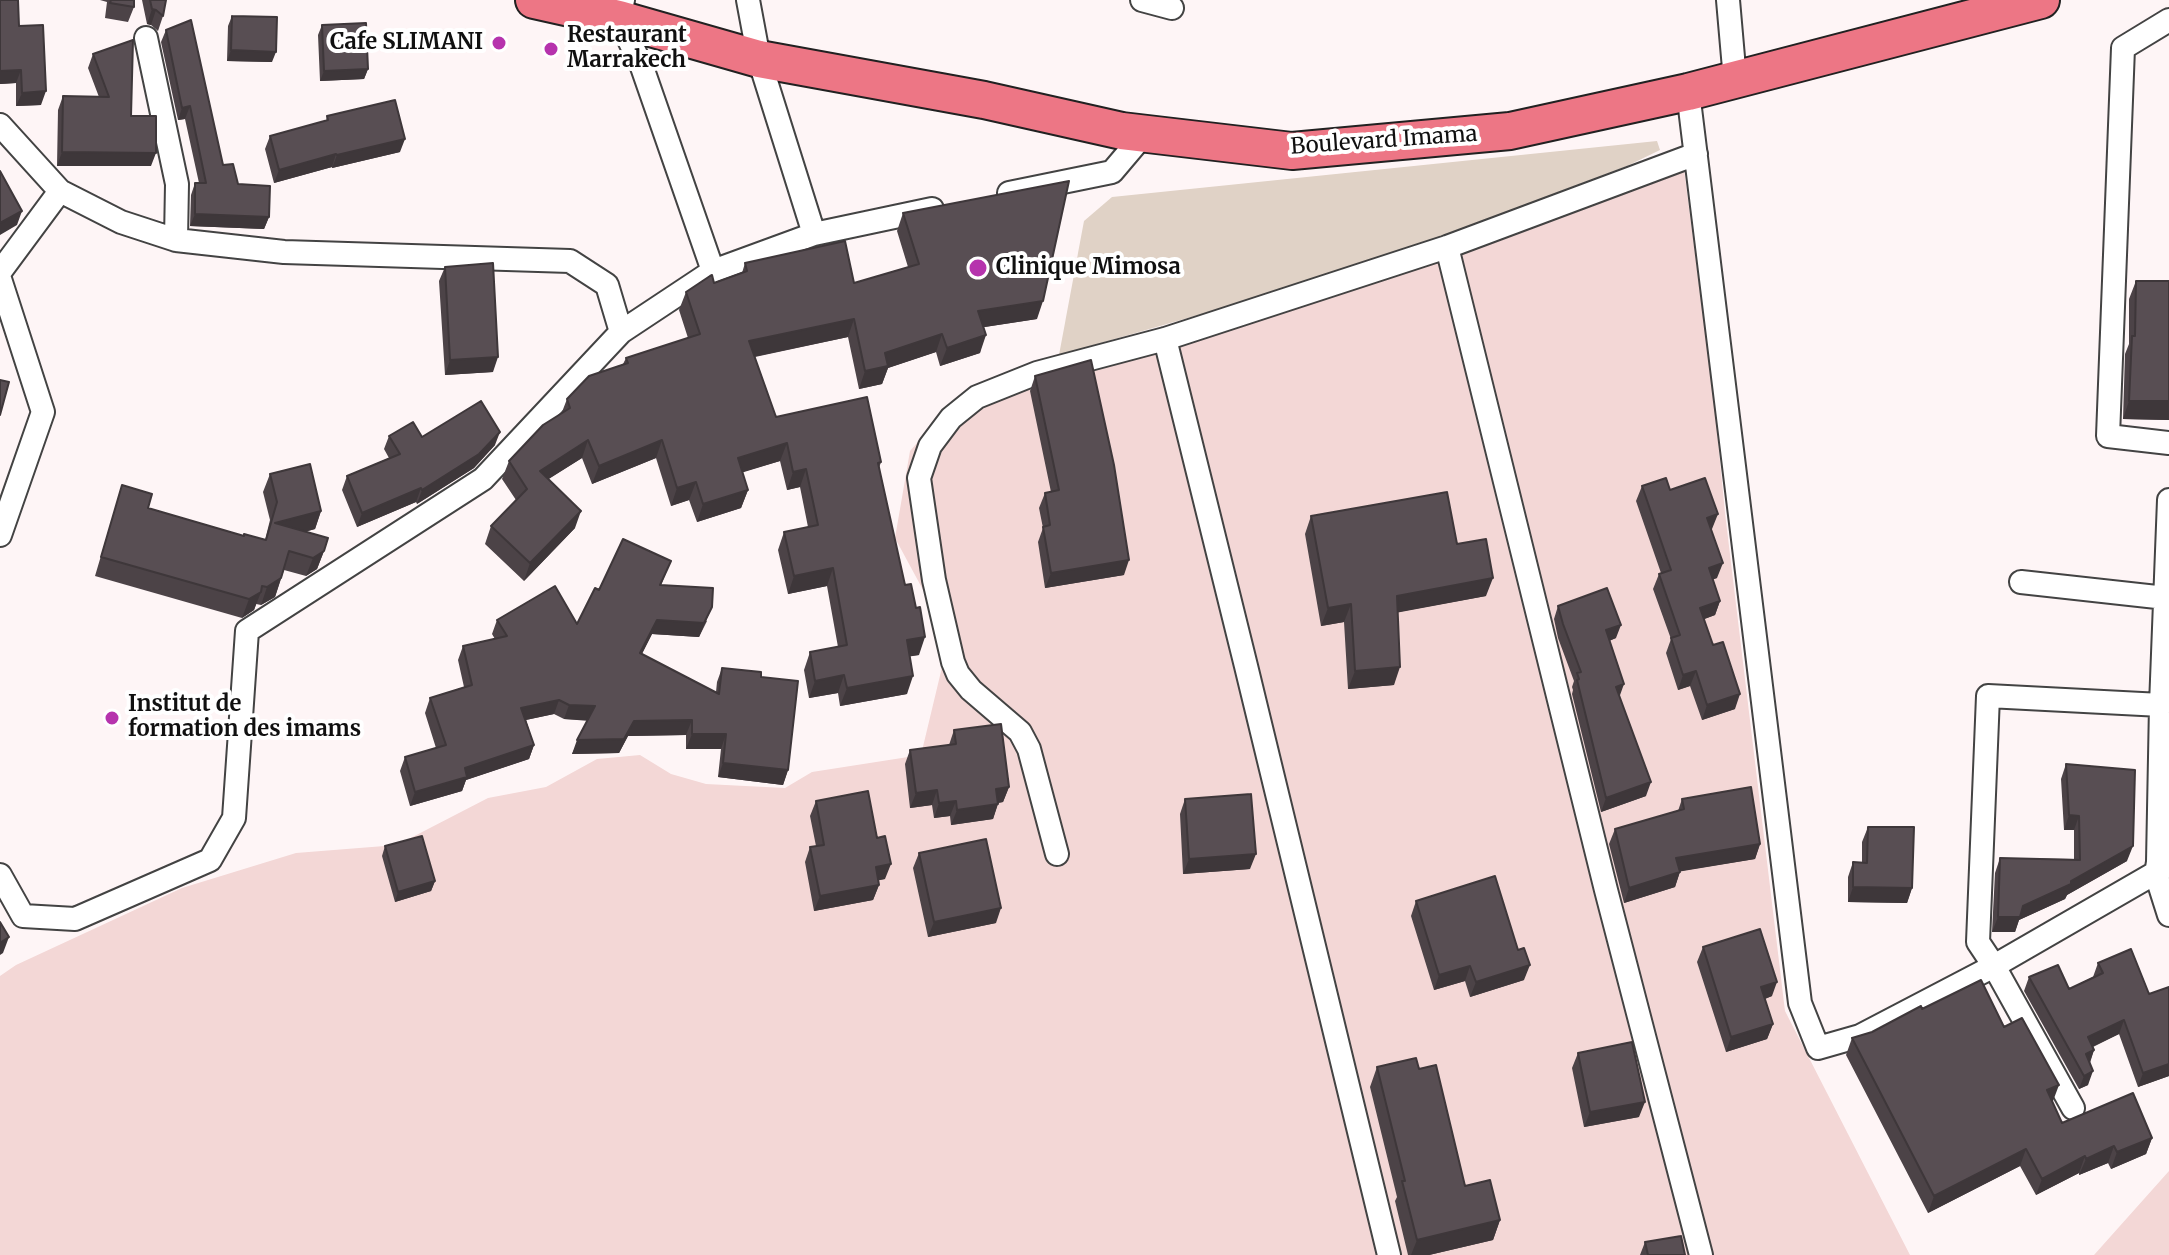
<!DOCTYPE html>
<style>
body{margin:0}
canvas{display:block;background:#fef5f6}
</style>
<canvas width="2169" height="1255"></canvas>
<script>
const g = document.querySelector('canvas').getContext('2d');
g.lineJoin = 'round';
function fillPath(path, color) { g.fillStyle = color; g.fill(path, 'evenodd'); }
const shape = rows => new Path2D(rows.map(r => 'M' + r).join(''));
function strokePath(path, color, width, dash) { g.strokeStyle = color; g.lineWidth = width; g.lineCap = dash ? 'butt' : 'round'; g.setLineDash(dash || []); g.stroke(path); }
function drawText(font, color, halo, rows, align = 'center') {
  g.font = font + ' Merriweather,serif'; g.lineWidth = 8; g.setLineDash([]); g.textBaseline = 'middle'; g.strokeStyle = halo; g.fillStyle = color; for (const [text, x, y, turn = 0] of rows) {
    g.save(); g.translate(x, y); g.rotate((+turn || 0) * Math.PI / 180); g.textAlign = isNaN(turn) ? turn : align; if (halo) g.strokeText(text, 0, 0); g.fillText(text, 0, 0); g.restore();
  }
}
const farmland = shape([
 [1684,169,1714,400,1725,513,1785,1011,1910,1255,0,1255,0,976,16,965,182,888,296,853,397,845,488,798,546,787,597,759,640,755,671,774,706,784,785,788,812,772,921,755,949,638,895,538,910,451,950,405],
 [2169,1171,2169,1255,2094,1255]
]);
const cemetery = shape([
 [1657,141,1660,150,1627,166,1454,232,1240,303,1059,355,1084,221,1112,197]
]);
const street = shape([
 [623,0,619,19,642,67,713,271],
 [748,0,759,59,814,234],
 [1142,0,1172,8],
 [1728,0,1735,80],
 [2169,20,2123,48,2108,436,2169,443],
 [146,38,177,184,176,240],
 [1688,92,1800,1003,1818,1048,1860,1036,1994,966,2169,865],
 [0,125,60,191,121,222,176,240,284,252,570,261,607,285,621,332,483,479,247,631,234,818,210,860,75,919,23,916,0,875],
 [1009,193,1112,172,1145,133],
 [1447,247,1606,890,1701,1255],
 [0,272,60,191],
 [0,279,43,412,0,535],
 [621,332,713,271,814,234,932,209],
 [1165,339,1246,666,1389,1255],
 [2169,500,2161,705,2158,862,2156,874,2169,915],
 [2021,582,2166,598],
 [1057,854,1029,749,1020,732,971,690,958,674,953,662,934,580,919,478,930,446,951,418,977,397,1037,373,1165,339,1447,247,1696,154],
 [2073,1108,1994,966,1978,942,1988,696,2161,705]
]);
const primary = shape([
 [534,0,619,19,759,59,984,100,1122,131,1292,151,1510,131,1688,92,2041,0]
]);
const wall = shape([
 [0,0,19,26,41,105,16,106,16,83,0,84],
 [100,0,134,0,134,7,128,22,105,18,107,2],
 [142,0,166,0,163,16,158,31,151,25,147,24],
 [232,16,272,62,227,61,228,26],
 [322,25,368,69,364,79,320,81,318,35],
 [166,30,223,165,238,184,269,217,264,229,190,226,191,195,195,183,199,183,185,119,178,120,161,42],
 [93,54,131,116,151,166,57,166,58,110,63,96,99,97,88,68],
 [327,116,400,152,332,168,332,167,274,183,265,149,270,136,326,121],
 [903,213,1037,319,984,327,980,353,940,366,936,352,888,368,882,384,859,389,848,337,755,357,776,417,881,462,879,468,919,655,910,656,907,694,840,706,838,693,809,698,804,670,810,652,838,647,827,586,788,594,778,550,784,532,808,527,800,487,787,490,780,461,742,472,748,490,741,508,697,522,689,500,671,506,656,458,592,484,582,458,548,479,575,528,524,581,485,544,491,526,516,500,502,479,509,461,562,412,567,399,623,364,626,358,688,338,679,310,686,292,742,273,745,263,854,283,908,267,897,231],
 [445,267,493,372,445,375,439,281],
 [2136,281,2169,281,2169,420,2123,419,2125,354,2129,344,2129,299],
 [1035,376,1124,575,1045,588,1038,542,1043,528,1039,508,1045,493,1051,492,1030,391],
 [389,436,422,437,495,445,474,468,417,504,416,502,357,527,342,490,347,476,389,458,384,449],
 [270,474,321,511,315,529,305,532,324,551,317,569,306,576,284,570,275,597,261,605,256,604,254,610,242,618,95,576,122,485,148,508,244,536,265,540,270,520,263,492],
 [1642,486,1670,490,1712,529,1711,530,1717,578,1713,579,1720,601,1715,615,1704,619,1735,709,1702,720,1690,686,1678,690,1666,653,1671,639,1653,589,1659,574,1661,573,1636,501],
 [1311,516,1486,596,1398,612,1394,685,1348,689,1344,622,1321,626,1305,534],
 [671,561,661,585,707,621,699,637,652,634,642,654,716,692,717,682,722,668,761,677,788,770,783,785,718,777,721,749,686,749,686,735,628,736,619,753,572,754,588,720,564,719,554,714,526,720,534,745,529,759,466,780,462,791,410,806,400,771,405,757,436,748,425,713,430,698,464,687,458,660,463,646,495,639,492,634,497,620,577,624,599,590],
 [1558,606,1616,638,1609,641,1619,696,1646,796,1601,812,1572,694,1573,690,1572,687,1574,681,1558,638,1554,619],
 [954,730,1009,787,1003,802,998,803,993,819,951,825,950,816,934,818,932,805,910,808,905,764,910,750,949,745],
 [2066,764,2127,861,2067,895,2065,899,2019,920,2015,932,1992,932,1995,873,2000,858,2074,859,2074,830,2064,830,2061,779],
 [1185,799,1250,869,1183,874,1180,814],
 [1682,799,1760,844,1755,859,1680,871,1675,887,1624,903,1609,844,1615,829,1678,811],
 [816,801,885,879,878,880,879,885,873,900,814,911,805,862,810,847,816,846,810,816],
 [1868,827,1912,888,1907,903,1848,902,1848,877,1853,862,1862,862,1862,842],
 [385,846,435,881,431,891,395,902,382,856],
 [919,853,996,923,928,937,913,868],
 [1416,901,1524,980,1470,997,1465,981,1434,990,1411,916],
 [1703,947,1772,996,1765,999,1773,1024,1767,1039,1726,1052,1697,962],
 [2098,963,2149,994,2169,987,2169,1076,2138,1087,2119,1034,2093,1047,2094,1050,2090,1063,2088,1085,2079,1089,2024,991,2029,977,2069,989,2093,977],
 [1922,1009,2004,1027,2053,1101,2052,1102,2062,1123,2152,1138,2146,1154,2111,1169,2108,1163,2079,1175,2079,1173,2036,1195,2020,1166,1928,1213,1846,1055,1852,1038,1872,1032],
 [1578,1053,1639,1117,1584,1127,1572,1068],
 [1377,1067,1419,1069,1465,1186,1500,1220,1493,1240,1429,1255,1408,1255,1395,1201,1397,1197,1370,1087],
 [1645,1242,1685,1255,1640,1255]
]);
const shadedWall = shape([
 [152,9,156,10,151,25,147,24],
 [231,50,276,52,272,62,227,61],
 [368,69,364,79,320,81,324,71],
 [21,70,16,83,0,84,0,71],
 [46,91,41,105,16,106,22,93],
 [190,106,185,119,178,120,182,108],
 [405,139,400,152,332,168,337,155],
 [62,152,156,153,151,166,57,166],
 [336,154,332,167,274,183,279,170],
 [22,211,17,225,0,235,0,223],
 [195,214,269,217,264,229,190,226],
 [1043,301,1037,319,972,329,978,311],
 [854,319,848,337,743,359,749,341],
 [942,334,936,352,888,368,882,384,859,389,865,371,885,353],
 [986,335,980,353,940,366,947,348],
 [498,357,493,372,445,375,450,360],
 [2129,401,2169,401,2169,420,2123,419],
 [500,432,495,445,474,468,417,504,422,490],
 [588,440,582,458,533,489,540,471],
 [662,440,656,458,592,484,599,466],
 [787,443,780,461,731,476,738,458],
 [806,469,800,487,787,490,793,472],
 [696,482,689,500,671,506,677,488],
 [421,488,416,502,357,527,362,513],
 [748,490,741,508,697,522,703,504],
 [321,511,315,529,268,541,275,523],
 [581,511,575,528,524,581,530,563],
 [1718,514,1712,529,1702,533,1707,518],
 [324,551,317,569,306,576,313,558],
 [1129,560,1124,575,1045,588,1051,573],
 [1723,563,1717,578,1703,583,1709,568],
 [833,568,827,586,788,594,794,576],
 [281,578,275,597,261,605,267,587],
 [1493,578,1486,596,1390,614,1397,596],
 [261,592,254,610,242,618,249,599],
 [1720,601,1715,615,1694,623,1700,608],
 [1351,604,1344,622,1321,626,1328,608],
 [712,607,699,637,652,634,635,667,640,653,657,620],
 [1621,625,1616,638,1601,644,1606,630],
 [925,637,919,655,900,658,907,640],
 [1400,667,1394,685,1348,689,1355,671],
 [1696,671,1690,686,1678,690,1683,675],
 [844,675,838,693,809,698,815,681],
 [913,676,907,694,840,706,847,688],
 [1624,684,1619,698,1616,687],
 [1740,694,1735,709,1702,720,1707,705],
 [559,700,554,714,516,722,521,708],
 [569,705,595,706,590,721,564,719],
 [692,720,686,735,628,736,619,753,572,754,577,740,634,721],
 [692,734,726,734,721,749,686,749],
 [534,745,529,759,466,780,462,791,410,806,415,792,465,768],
 [723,763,788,770,783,785,718,777],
 [1651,782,1646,796,1601,812,1606,798],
 [1009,787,1003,802,991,804,996,789],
 [937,790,932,805,910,808,916,793],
 [956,801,950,816,934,818,939,803],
 [998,804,993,819,951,825,957,810],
 [2069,815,2079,816,2074,830,2064,830],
 [1760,844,1755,859,1671,873,1676,858],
 [2133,846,2127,861,2067,895,2065,899,2019,920,2015,932,1992,932,1998,917,2071,881],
 [1256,854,1250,869,1183,874,1189,859],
 [891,864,885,879,870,882,876,867],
 [1680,872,1675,887,1624,903,1629,888],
 [435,881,431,891,395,902,398,892],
 [879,885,873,900,814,911,820,896],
 [1853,887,1912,888,1907,903,1848,902],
 [1001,908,996,923,928,937,934,922],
 [9,937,3,953,0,955,0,943],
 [1530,965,1524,980,1470,997,1476,982],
 [1470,966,1465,981,1434,990,1439,975],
 [1777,982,1772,996,1756,1002,1761,987],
 [2124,1020,2119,1034,2083,1051,2088,1037],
 [1773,1024,1767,1039,1726,1052,1731,1037],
 [2094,1050,2089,1064,2086,1054],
 [2169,1064,2169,1076,2138,1087,2143,1073],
 [2093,1071,2088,1085,2079,1089,2084,1076],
 [2059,1085,2053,1101,2041,1107,2047,1090],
 [1645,1102,1639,1117,1584,1127,1590,1112],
 [2152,1138,2146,1154,2111,1169,2117,1152],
 [2114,1146,2108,1163,2079,1175,2086,1159],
 [2026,1149,2020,1166,1928,1213,1934,1196],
 [2085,1156,2079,1173,2036,1195,2042,1179],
 [1500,1220,1493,1240,1429,1255,1411,1255,1417,1240]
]);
const building = shape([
 [0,0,18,0,19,26,43,25,46,91,22,93,21,70,0,71,0,0],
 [111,0,134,0,134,7,110,3,111,0],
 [150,0,166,0,163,16,156,10,152,9,150,0],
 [232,16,277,17,276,52,231,50,232,16],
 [191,20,223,165,233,164,238,184,270,186,269,217,195,214,195,183,206,183,190,106,182,108,166,30,191,20],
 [366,23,368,69,324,71,322,25,366,23],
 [133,40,131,116,156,116,156,153,62,152,63,96,109,97,93,54,133,40],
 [395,100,405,139,337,155,336,154,279,170,270,136,328,120,327,116,395,100],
 [0,171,22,211,0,223,0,171],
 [1069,181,1043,301,978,311,986,335,947,348,942,334,885,353,888,366,865,371,854,319,749,341,776,417,867,397,881,462,878,463,905,585,911,584,916,608,920,607,925,637,907,640,913,676,847,688,844,675,815,681,810,652,847,645,833,568,794,576,784,532,818,525,806,469,793,472,787,443,738,458,748,490,703,504,696,482,677,488,662,440,599,466,588,440,540,471,581,511,530,563,491,526,527,489,509,461,543,425,570,408,567,399,589,376,628,363,626,358,700,334,686,292,710,276,712,275,714,283,747,271,745,263,845,241,854,283,919,264,903,213,1069,181],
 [493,263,498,357,450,360,445,267,493,263],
 [2136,281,2169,281,2169,401,2129,401,2132,336,2135,336,2136,281],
 [1091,360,1114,465,1129,560,1051,573,1043,527,1050,525,1045,493,1059,490,1035,376,1091,360],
 [0,380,9,382,0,415,0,380],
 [481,401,500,432,479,454,422,490,421,488,362,513,347,476,400,454,389,436,413,422,422,437,481,401],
 [310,464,321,511,275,523,328,538,324,551,313,558,289,551,281,578,267,587,262,586,261,592,249,599,101,557,122,485,152,494,148,508,244,536,244,534,266,540,277,502,270,474,310,464],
 [1666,478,1670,490,1705,478,1718,514,1707,518,1723,563,1709,568,1720,601,1700,608,1713,645,1723,642,1740,694,1707,705,1696,671,1683,675,1671,638,1680,635,1659,574,1671,570,1642,486,1666,478],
 [1447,492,1457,544,1486,539,1493,578,1397,596,1400,667,1355,671,1351,604,1328,608,1311,516,1447,492],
 [623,539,671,561,660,585,713,588,712,607,704,623,657,620,640,653,719,694,722,668,761,672,761,677,798,681,788,770,723,763,726,734,692,734,692,720,634,721,624,739,577,740,595,706,569,705,559,700,521,708,534,745,465,768,467,777,415,792,405,757,446,745,430,698,472,685,463,646,507,636,497,620,555,586,577,624,595,588,599,590,623,539],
 [1607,588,1621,625,1606,630,1624,684,1616,687,1651,782,1606,798,1577,680,1579,679,1577,673,1581,672,1563,624,1558,606,1607,588],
 [1001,724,1009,787,996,789,998,804,957,810,956,801,939,803,937,790,916,793,910,750,956,744,954,730,1001,724],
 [2066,764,2135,770,2133,846,2071,881,2071,884,2023,906,2020,917,1998,917,2000,858,2080,860,2079,816,2069,815,2066,764],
 [1751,787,1760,844,1676,858,1680,872,1629,888,1615,829,1684,809,1682,799,1751,787],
 [868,791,877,838,885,836,891,864,876,867,879,885,820,896,810,847,824,845,816,801,868,791],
 [1251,794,1256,854,1189,859,1185,799,1251,794],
 [1868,827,1914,827,1912,888,1853,887,1853,862,1867,863,1868,827],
 [422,836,435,881,398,892,385,846,422,836],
 [986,839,1001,908,934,922,919,853,986,839],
 [1495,876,1518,950,1524,948,1530,965,1476,982,1470,966,1439,975,1416,901,1495,876],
 [0,922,9,937,0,943,0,922],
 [1760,929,1777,982,1761,987,1773,1024,1731,1037,1703,947,1760,929],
 [2131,949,2149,994,2169,987,2169,1064,2143,1073,2124,1020,2088,1037,2094,1050,2086,1054,2093,1071,2084,1076,2029,977,2058,965,2069,989,2103,973,2098,963,2131,949],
 [1981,980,2004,1027,2022,1018,2059,1085,2047,1090,2062,1123,2133,1093,2152,1138,2117,1152,2114,1146,2086,1159,2085,1156,2042,1179,2026,1149,1934,1196,1852,1038,1872,1032,1921,1006,1922,1009,1981,980],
 [1632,1042,1645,1102,1590,1112,1578,1053,1632,1042],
 [1416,1058,1419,1069,1436,1065,1465,1186,1490,1180,1500,1220,1417,1240,1402,1181,1405,1181,1377,1067,1416,1058],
 [1681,1236,1685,1255,1648,1255,1645,1242,1681,1236]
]);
const markers = [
 [499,43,8,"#b633ad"],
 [551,49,8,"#b633ad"],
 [978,268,10,"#b633ad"],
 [112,718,8,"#b633ad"]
];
const poiNames = [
 ["Restaurant",567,36],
 ["Marrakech",567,61],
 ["Cafe SLIMANI",483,43,"right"],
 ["Clinique Mimosa",996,268],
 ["Institut de",128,705],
 ["formation des imams",128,730]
];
const streetNames = [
 ["Boulevard Imama",1384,141,-4]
];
fillPath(farmland, '#f3d7d6');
fillPath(cemetery, '#e0d2c6');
strokePath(street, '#434343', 26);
strokePath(primary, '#212121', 40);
strokePath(street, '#fff', 22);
strokePath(primary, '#ed7685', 36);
fillPath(wall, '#4c4347');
fillPath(shadedWall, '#3e373a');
fillPath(building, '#584e53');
strokePath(building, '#3e373a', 2);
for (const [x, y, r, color] of markers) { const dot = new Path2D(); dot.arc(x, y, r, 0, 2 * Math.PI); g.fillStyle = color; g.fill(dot); strokePath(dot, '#fff', 3); }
drawText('bold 22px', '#101010', '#fff', poiNames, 'left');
drawText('22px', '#101010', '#fff', streetNames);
</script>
